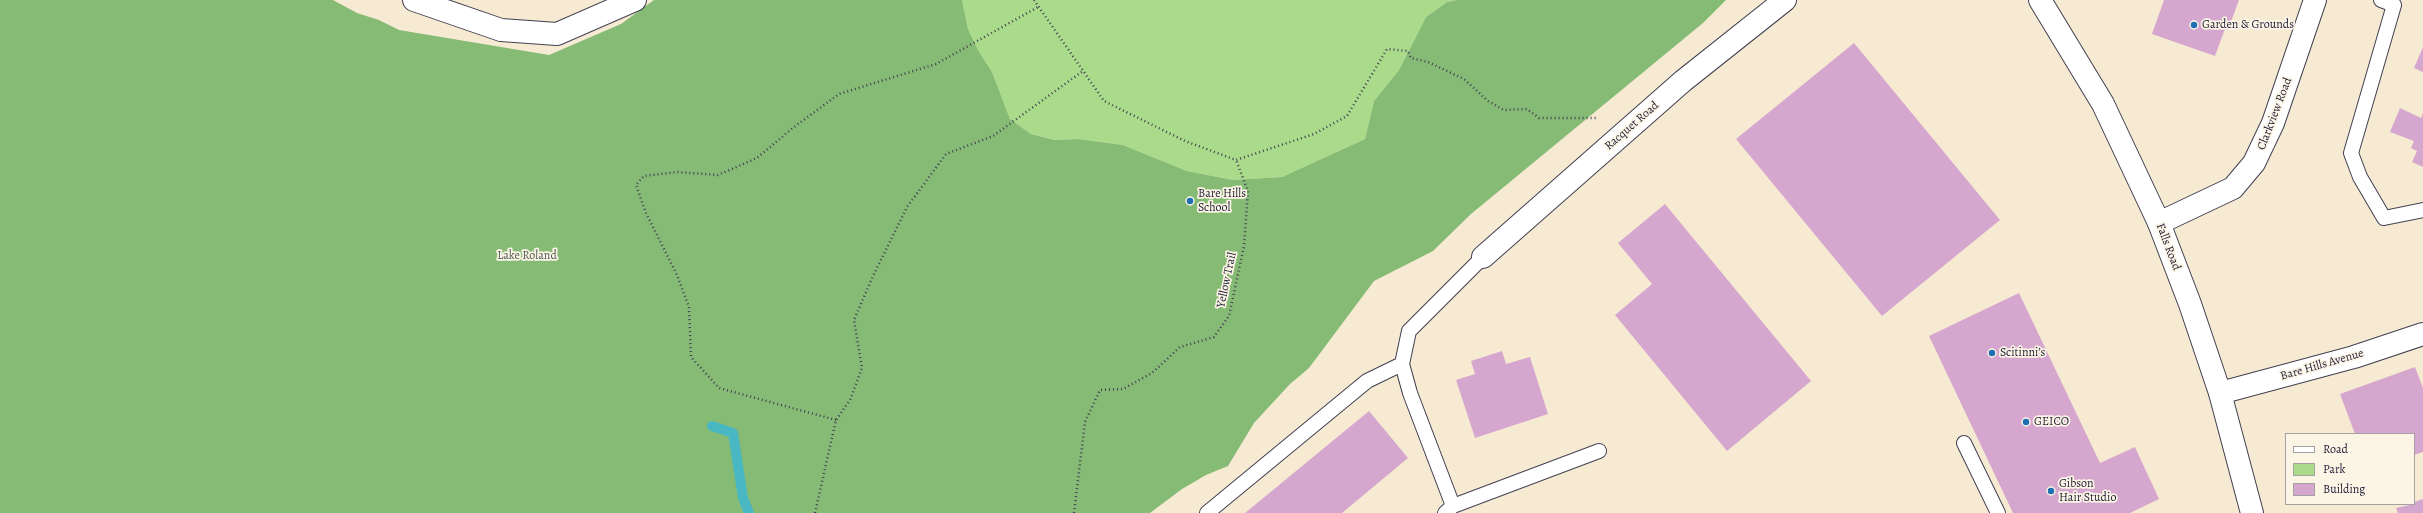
<!DOCTYPE html>
<meta charset="utf-8">
<style>
body{margin:0}
#map{position:relative;width:2423px;height:513px;overflow:hidden;background:#f7ead3;font-family:Alegreya,serif}
canvas{display:block}
.legend{position:absolute;left:2285px;top:433px;width:130px;height:72px;box-sizing:border-box;background:#fcf5e5;border:1px solid #a5a1a1;margin:0;padding:5px 7px;list-style:none;font-size:12px;color:#22223b}
.legend li{display:flex;align-items:center;gap:8px;height:20px}
.legend b{width:20px;border:1px solid #a5a1a1}
</style>
<div id="map">
<canvas width="2423" height="513"></canvas>
<ul class="legend">
<li><b style="height:5px;background:#fff"></b>Road</li>
<li><b style="height:11px;background:#a9db8a"></b>Park</li>
<li><b style="height:11px;background:#d6a7ce"></b>Building</li>
</ul>
</div>
<script>
const g = document.querySelector('canvas').getContext('2d');
g.lineJoin = 'round';
function fillPath(path, color) { g.fillStyle = color; g.fill(path, 'evenodd'); }
const shape = rows => new Path2D(rows.map(r => 'M' + r).join(''));
function strokePath(path, color, width, dash) { g.strokeStyle = color; g.lineWidth = width; g.lineCap = dash ? 'butt' : 'round'; g.setLineDash(dash || []); g.stroke(path); }
function drawText(font, color, halo, rows, align = 'center') {
  g.font = font + ' Alegreya,serif'; g.lineWidth = 3.5; g.setLineDash([]); g.textBaseline = 'middle'; g.strokeStyle = halo; g.fillStyle = color; for (const [text, x, y, turn = 0] of rows) {
    g.save(); g.translate(x, y); g.rotate((+turn || 0) * Math.PI / 180); g.textAlign = isNaN(turn) ? turn : align; if (halo) g.strokeText(text, 0, 0); g.fillText(text, 0, 0); g.restore();
  }
}
const green = shape([
 [962,0,1457,0,1447,2,1426,17,1399,70,1374,101,1365,139,1282,177,1233,180,1187,171,1123,145,1078,139,1054,140,1031,134,1010,119,992,72,978,50,968,29]
]);
const forest = shape([
 [0,0,333,0,357,13,379,20,399,30,549,55,621,24,654,0,962,0,968,29,978,50,992,72,1010,119,1031,134,1054,140,1078,139,1123,145,1187,171,1233,180,1282,177,1365,139,1374,101,1399,70,1426,17,1447,2,1457,0,1726,0,1703,23,1471,214,1433,251,1374,281,1309,368,1290,384,1254,423,1228,466,1206,475,1182,489,1150,513,0,513]
]);
const stream = shape([
 [712,426,733,433,743,498,749,513]
]);
const building = shape([
 [2164,0,2239,0,2228,30,2225,29,2215,56,2152,34],
 [1854,43,2000,220,1882,316,1736,139],
 [2423,47,2423,72,2414,68],
 [2400,108,2421,118,2423,113,2423,167,2412,162,2417,151,2411,148,2414,141,2390,132],
 [1665,204,1811,381,1727,451,1615,315,1652,284,1618,243],
 [2019,293,2100,463,2135,447,2159,499,2130,513,2013,513,1929,336],
 [1502,351,1506,364,1530,357,1548,414,1475,438,1456,380,1475,374,1471,361],
 [2415,367,2423,388,2423,452,2414,455,2414,434,2355,434,2340,394],
 [1369,411,1408,458,1342,513,1245,513],
 [2423,499,2423,513,2398,513,2396,508,2414,504,2414,502]
]);
const path = shape([
 [1034,0,1104,101,1185,141,1236,160,1314,134,1347,116,1387,49,1408,51,1411,58,1428,62,1464,79,1488,101,1504,110,1527,109,1539,118,1597,118],
 [836,420,719,388,691,357,689,307,677,275,646,213,636,185,644,176,677,172,718,175,757,158,794,127,839,94,936,64,1038,7],
 [815,513,836,420,850,400,862,368,854,320,873,276,907,207,946,154,993,136,1083,71],
 [1074,513,1085,422,1100,390,1123,389,1152,373,1180,347,1214,337,1229,316,1244,246,1248,191,1236,160]
]);
const lane = shape([
 [2381,0,2394,5,2351,153,2360,177,2384,218,2423,210],
 [1964,443,1998,513],
 [1453,506,1410,393,1402,364,1409,331,1483,257],
 [1207,513,1367,381,1402,364],
 [1445,513,1453,506,1599,451]
]);
const street = shape([
 [414,0,501,30,557,34,635,0],
 [2159,223,2233,188,2254,163,2273,123,2315,0],
 [1483,257,1683,81,1785,0],
 [2220,393,2354,357,2423,334]
]);
const secondary = shape([
 [2040,0,2103,104,2159,223,2190,304,2220,393,2252,513]
]);
const markers = [
 [2194,25,4,"#1f6fb2"],
 [1190,201,4,"#1f6fb2"],
 [1992,353,4,"#1f6fb2"],
 [2026,422,4,"#1f6fb2"],
 [2051,491,4,"#1f6fb2"]
];
const poiNames = [
 ["Garden & Grounds",2202,25],
 ["Bare Hills",1198,194],
 ["School",1198,208],
 ["Scitinni’s",2000,353],
 ["GEICO",2034,422],
 ["Gibson",2059,484],
 ["Hair Studio",2059,498]
];
const streetNames = [
 ["Clarkview Road",2275,114,-69],
 ["Racquet Road",1632,126,-41],
 ["Falls Road",2168,247,69],
 ["Yellow Trail",1227,280,-78],
 ["Bare Hills Avenue",2322,365,-16]
];
const parkNames = [
 ["Lake Roland",527,256]
];
fillPath(green, '#a9db8a');
fillPath(forest, '#86bb76');
strokePath(stream, '#4ab8c2', 10);
fillPath(building, '#d6a7ce');
strokePath(lane, '#424052', 16);
strokePath(street, '#424052', 24);
strokePath(secondary, '#424052', 24);
strokePath(path, '#424052', 2.5, [1, 3]);
strokePath(lane, '#fff', 14);
strokePath(street, '#fff', 22);
strokePath(secondary, '#fff', 22);
for (const [x, y, r, color] of markers) { const dot = new Path2D(); dot.arc(x, y, r, 0, 2 * Math.PI); g.fillStyle = color; g.fill(dot); strokePath(dot, '#fcf5e5', 1.5); }
drawText('12px', '#22223b', '#fcf5e5', poiNames, 'left');
drawText('12px', '#22223b', '#fcf5e5', streetNames);
drawText('12px', '#4a5a53', '#fcf5e5', parkNames);
</script>
